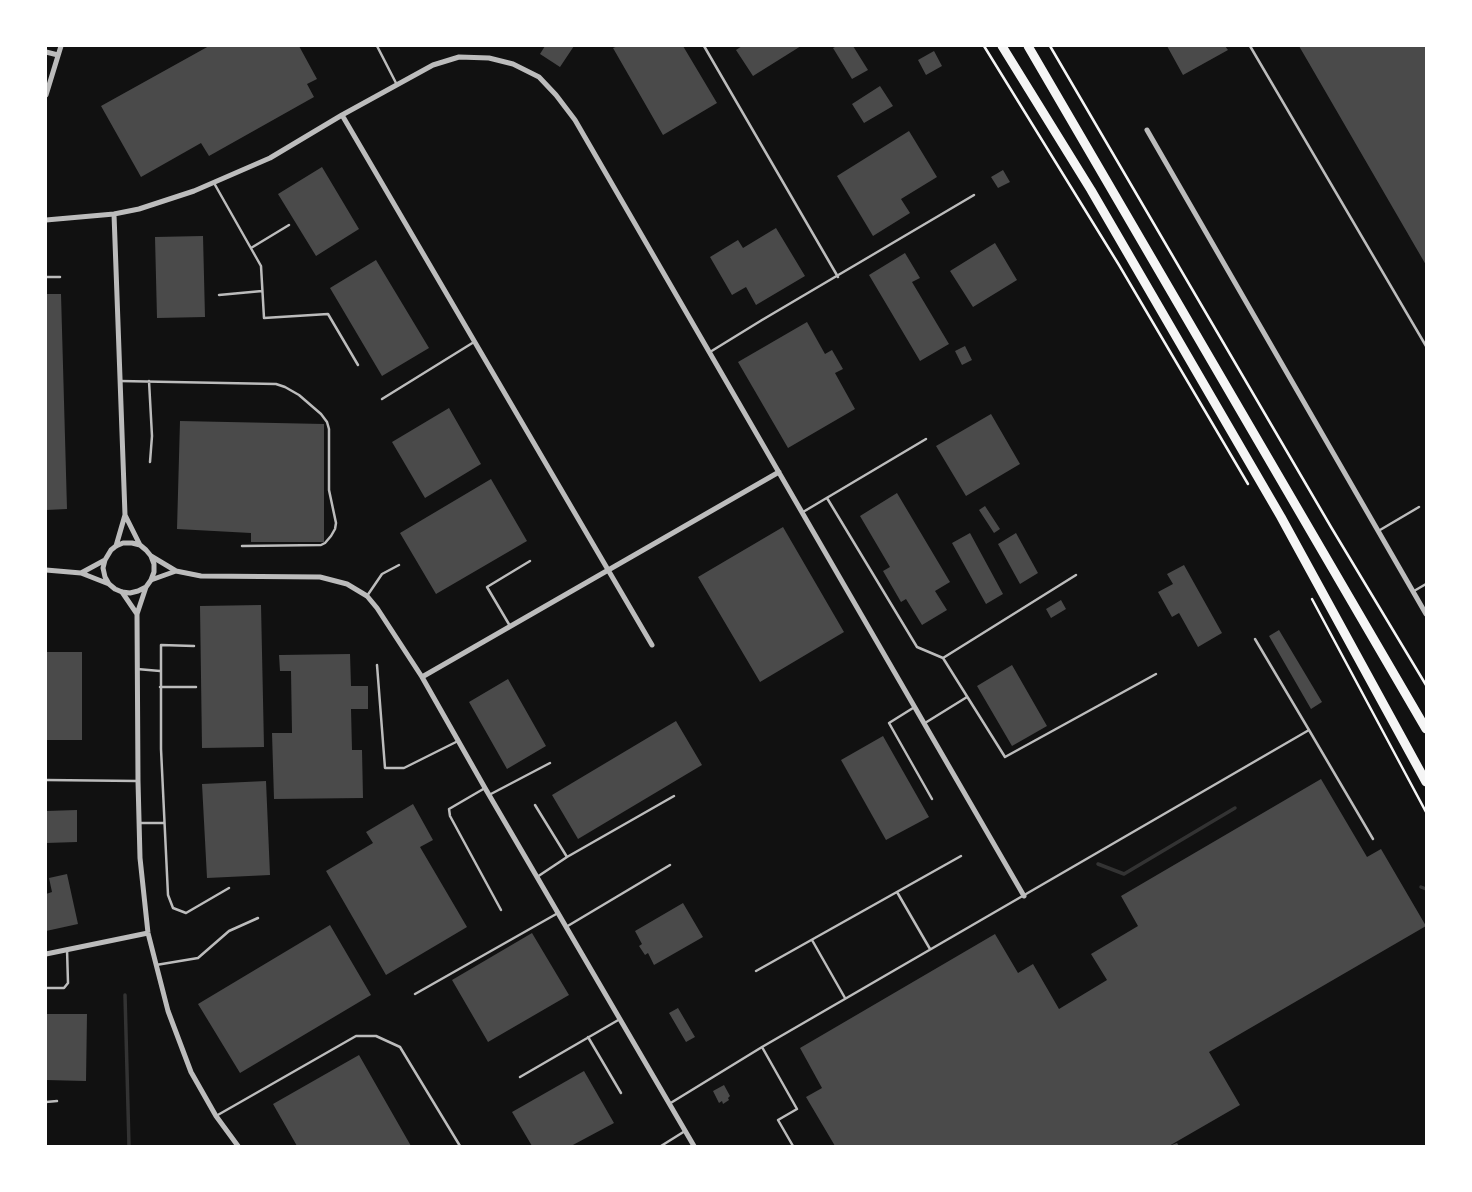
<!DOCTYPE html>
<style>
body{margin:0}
#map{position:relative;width:1472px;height:1192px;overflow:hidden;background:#111;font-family:"Zilla Slab",serif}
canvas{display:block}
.frame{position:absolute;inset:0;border:47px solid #fff;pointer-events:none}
</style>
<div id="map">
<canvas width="1472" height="1192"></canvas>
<div class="frame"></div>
</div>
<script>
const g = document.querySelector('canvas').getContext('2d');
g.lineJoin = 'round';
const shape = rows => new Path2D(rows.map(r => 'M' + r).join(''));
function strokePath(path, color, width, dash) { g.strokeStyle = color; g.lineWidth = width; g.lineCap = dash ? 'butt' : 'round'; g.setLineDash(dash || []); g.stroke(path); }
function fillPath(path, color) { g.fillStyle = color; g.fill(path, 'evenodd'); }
const stream = shape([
 [1098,864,1124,874,1235,808],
 [1421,887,1426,889],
 [125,995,129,1146]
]);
const building = shape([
 [209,46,299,46,317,79,307,84,314,97,209,156,201,143,141,177,101,106],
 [545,46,574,46,560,67,540,54],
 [618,46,683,46,717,103,663,135,613,48],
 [742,46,801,46,753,76,736,50],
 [837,46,853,46,868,70,852,79,833,48],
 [1167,46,1225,46,1228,50,1183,75],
 [1299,46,1426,46,1426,265],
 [934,51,942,66,926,75,918,60],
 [880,86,893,106,864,123,852,104],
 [909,131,937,177,901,199,910,213,873,236,837,176],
 [322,167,359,229,316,256,278,194],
 [1003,170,1010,182,998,188,991,177],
 [776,228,805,276,756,305,746,287,732,295,710,257,738,240,743,248],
 [203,236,205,317,157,318,155,237],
 [995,243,1017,280,973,307,950,271],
 [905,253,920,278,912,282,949,344,920,361,869,275],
 [376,260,429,348,382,376,330,288],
 [46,294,61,294,67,509,46,510],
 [807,322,825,354,832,350,843,369,835,373,855,409,788,448,738,362],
 [965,346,972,360,962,365,955,351],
 [449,408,481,464,425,498,392,442],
 [991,414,1020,464,966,496,936,446],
 [180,421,324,424,324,542,251,542,251,533,177,529],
 [491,479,527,541,436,594,400,533],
 [897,493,950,582,935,591,947,610,922,625,906,599,901,602,883,571,890,567,860,516],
 [985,506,1000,529,994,533,979,510],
 [783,527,844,632,760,682,698,577],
 [970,533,1003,594,986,604,952,543],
 [1016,533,1038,573,1020,584,998,544],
 [1184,565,1222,633,1198,647,1179,613,1172,617,1158,592,1173,584,1167,574],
 [1061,600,1066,609,1051,618,1046,609],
 [261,605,264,747,202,748,200,606],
 [1279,630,1322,702,1311,709,1269,636],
 [46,652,82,652,82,740,46,740],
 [350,654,351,686,368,686,368,709,351,709,352,750,362,750,363,798,274,799,272,733,292,733,291,671,280,671,279,655],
 [1012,665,1047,726,1012,746,977,686],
 [508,679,546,746,507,769,469,702],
 [676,721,702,765,578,839,552,795],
 [883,736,929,817,886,840,841,760],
 [1321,779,1367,857,1381,849,1426,926,1209,1052,1240,1105,1169,1146,1177,1143,1179,1146,835,1146,806,1097,822,1088,800,1048,995,934,1018,973,1033,964,1059,1009,1107,980,1091,954,1138,926,1121,896],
 [266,781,270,875,207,878,202,784],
 [413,804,433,840,420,847,467,927,386,975,326,871,373,843,366,832],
 [77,810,77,842,46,843,46,811],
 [67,874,78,924,46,931,46,894,52,892,49,878],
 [683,903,703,937,654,965,648,953,645,955,639,946,642,944,635,931],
 [330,925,371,995,240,1073,198,1004],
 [532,933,569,995,488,1042,452,980],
 [678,1008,695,1037,686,1042,669,1013],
 [46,1014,87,1014,86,1081,46,1080],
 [359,1055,411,1146,297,1146,273,1104],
 [584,1071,614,1123,571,1146,532,1146,512,1112],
 [724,1085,730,1096,728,1098,729,1100,723,1104,722,1101,719,1103,713,1091]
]);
const path = shape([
 [984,46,1119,265,1248,484],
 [1050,46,1331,527,1426,685],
 [1312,599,1426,812]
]);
const service = shape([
 [377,46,396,83],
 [704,46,838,277],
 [1250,46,1426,346],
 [214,183,261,266,264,318,328,314,358,365],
 [251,248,289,225],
 [46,277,60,277],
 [219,295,262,291],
 [710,352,762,320,974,195],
 [120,381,276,384,285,387,299,395,321,414,327,422,329,429,329,490,336,523,335,529,331,536,325,543,321,545,242,546],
 [149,381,152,436,150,462],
 [382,399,474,342],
 [827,498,917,647,943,658,1005,757,1156,674],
 [803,512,926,439],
 [1380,530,1419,507],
 [1414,591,1426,584],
 [367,596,382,574,399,565],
 [510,626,487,587,530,561],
 [1255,639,1309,730],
 [194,646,161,645,161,749,168,895,173,908,186,913,229,888],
 [943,658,1076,575],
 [377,665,385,768,404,768,458,741],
 [137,669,160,671],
 [160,687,196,687],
 [913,708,889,723,932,799],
 [925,723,967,697],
 [46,780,137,781],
 [485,788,449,809,450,816,501,910],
 [489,795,550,763],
 [535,805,567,857],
 [139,823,163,823],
 [537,877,567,857,674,796],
 [897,892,930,949],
 [566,927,670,865],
 [812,940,845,998],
 [156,965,198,958,229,931,258,918],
 [756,971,961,856],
 [46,988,64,988,68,983,67,949],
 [415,994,558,913],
 [588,1037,621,1093],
 [520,1077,620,1019],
 [46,1102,57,1101],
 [669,1104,762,1047],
 [216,1116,356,1036,376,1036,400,1047,460,1146],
 [661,1146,685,1131],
 [793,1146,778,1120,797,1109,762,1047,1309,730,1373,839]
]);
const minor = shape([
 [46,52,58,55],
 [46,95,61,46],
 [342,115,652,645],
 [1147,130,1426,614],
 [114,214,125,515,116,546],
 [46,220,114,214,139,209,194,191,270,158,342,115,433,65,459,57,489,58,513,64,539,77,556,95,575,120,1024,896],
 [125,515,140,545],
 [151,556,176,571,201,576,320,577,347,584,367,596,377,608,422,677,485,788,694,1146],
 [46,570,81,573,109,584],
 [81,573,105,560,111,550,116,546,123,543,132,543,140,545,146,550,151,556,154,564,154,572,151,580,146,587,138,591,130,593,122,592,115,589,109,584,105,577,103,568,105,560],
 [151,580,176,571],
 [146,587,137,614,138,781,140,858,148,933,168,1011,191,1072,216,1116,238,1146],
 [122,592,137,614],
 [422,677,779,472],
 [46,954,148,933]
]);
const trunk = shape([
 [1002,46,1091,190,1281,517,1426,782],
 [1028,46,1426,729]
]);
strokePath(stream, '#333', 3.5);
fillPath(building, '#4a4a4a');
strokePath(path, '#f5f5f5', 2.5);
strokePath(service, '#bcbcbc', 2.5);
strokePath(minor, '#bcbcbc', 5);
strokePath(trunk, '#f5f5f5', 9);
</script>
